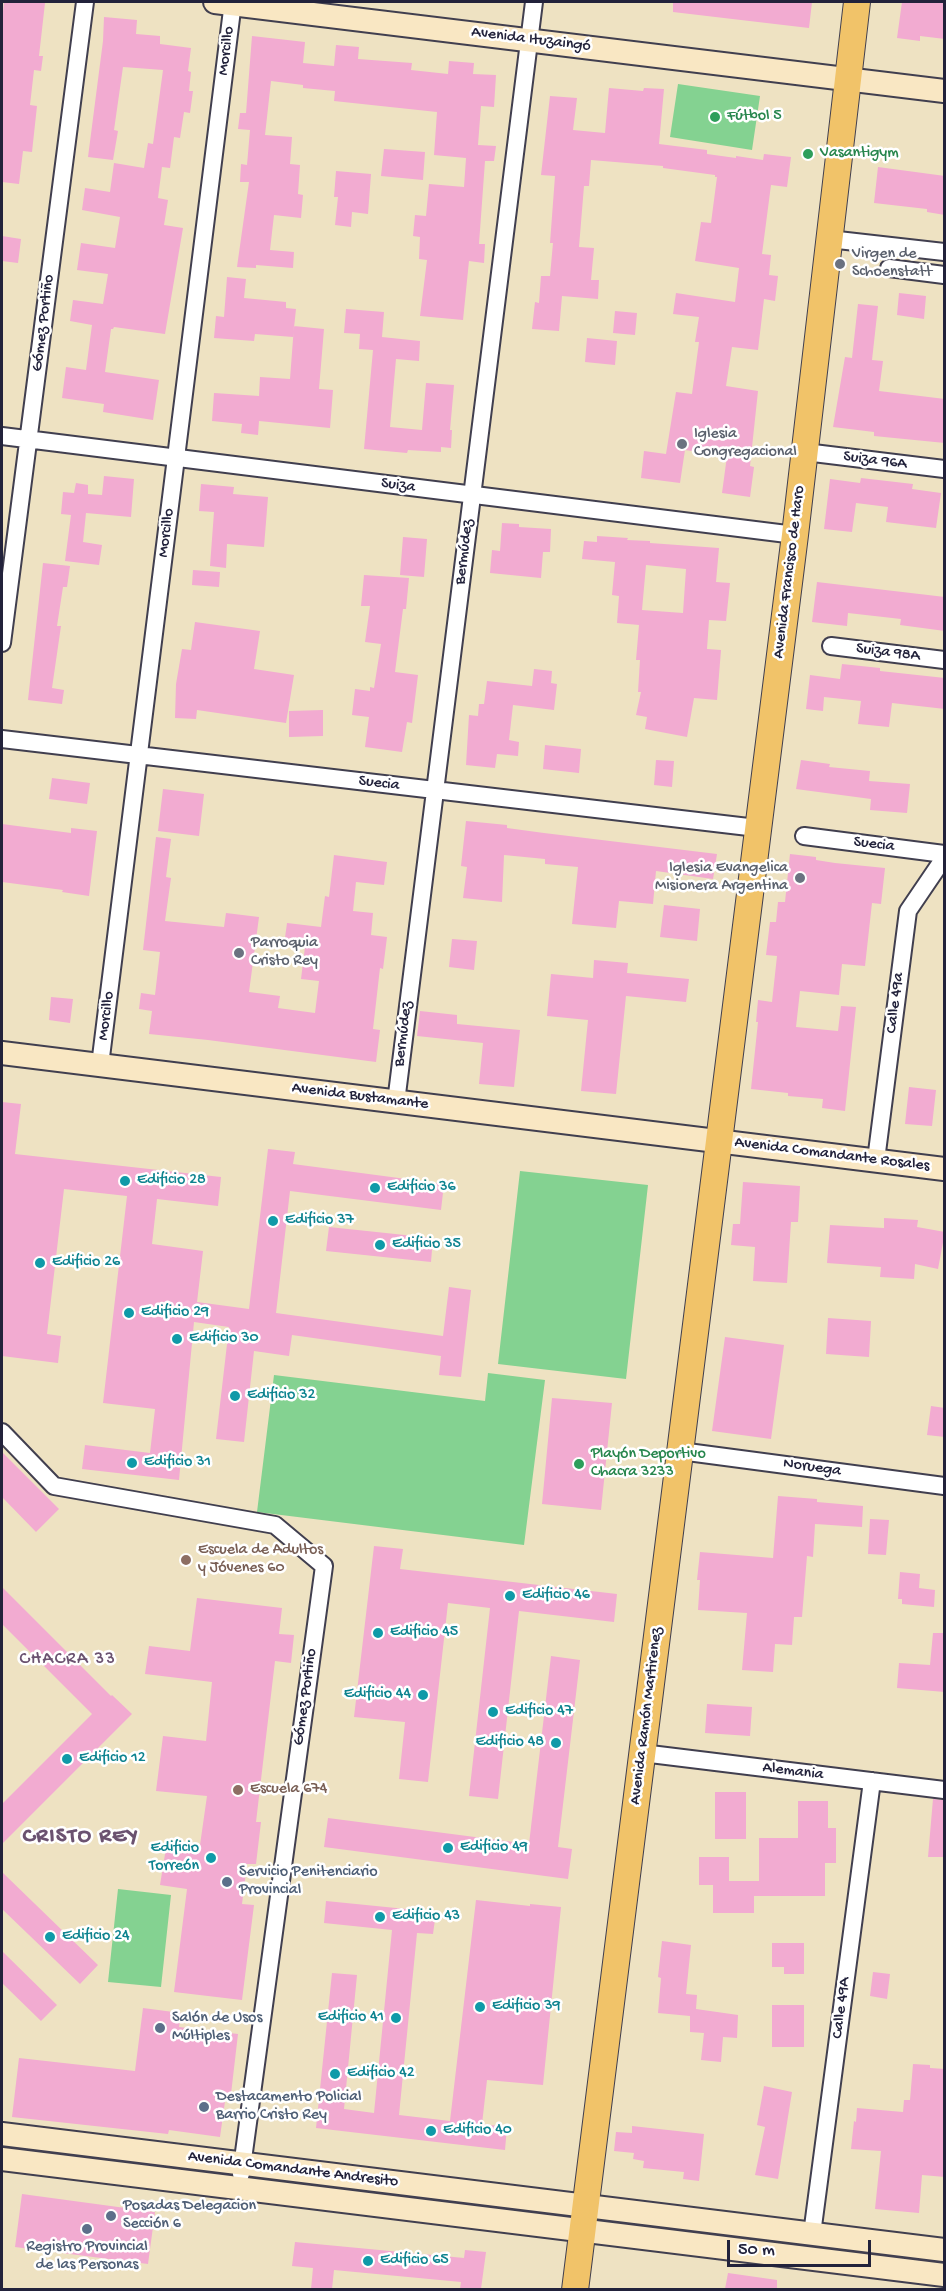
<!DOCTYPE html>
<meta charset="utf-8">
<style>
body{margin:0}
#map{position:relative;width:946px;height:2291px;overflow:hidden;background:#eee2c2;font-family:"Gochi Hand",sans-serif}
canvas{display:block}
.frame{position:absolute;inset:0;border:3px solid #22223b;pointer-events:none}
.scale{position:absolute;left:727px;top:2240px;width:144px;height:27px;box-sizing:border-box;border:3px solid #22223b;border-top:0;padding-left:8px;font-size:18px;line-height:21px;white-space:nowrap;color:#22223b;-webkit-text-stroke:4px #fff;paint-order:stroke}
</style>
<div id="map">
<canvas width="946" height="2291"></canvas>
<div class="frame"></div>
<div class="scale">50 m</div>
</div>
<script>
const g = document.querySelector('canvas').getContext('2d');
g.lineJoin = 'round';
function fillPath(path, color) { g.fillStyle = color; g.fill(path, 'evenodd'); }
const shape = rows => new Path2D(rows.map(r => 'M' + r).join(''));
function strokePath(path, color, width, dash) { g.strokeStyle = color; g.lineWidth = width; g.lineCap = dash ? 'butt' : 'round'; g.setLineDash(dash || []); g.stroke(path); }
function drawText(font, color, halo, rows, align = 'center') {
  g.font = font + ' "Gochi Hand",sans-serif'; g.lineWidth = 5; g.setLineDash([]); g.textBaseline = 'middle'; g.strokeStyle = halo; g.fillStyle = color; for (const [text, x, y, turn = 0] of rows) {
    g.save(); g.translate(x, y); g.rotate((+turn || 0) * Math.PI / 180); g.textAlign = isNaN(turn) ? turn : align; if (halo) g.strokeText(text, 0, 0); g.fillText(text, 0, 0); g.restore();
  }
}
const green = shape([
 [678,84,760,96,752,150,670,137],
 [520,1171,648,1185,626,1379,498,1364],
 [488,1373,545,1380,524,1545,257,1512,274,1375,485,1401],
 [118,1889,171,1895,161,1987,108,1982]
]);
const building = shape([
 [4,2,45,3,39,56,43,56,41,71,34,70,30,105,37,106,32,152,23,151,19,184,2,182,2,21],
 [673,2,812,2,809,28,673,12],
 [902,2,945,2,945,39,920,36,920,41,897,38],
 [104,17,137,20,136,34,160,36,160,44,191,48,188,71,191,72,189,91,193,91,190,113,184,112,180,138,174,137,170,168,162,167,158,198,168,200,164,225,183,228,165,334,114,327,113,329,111,329,105,372,159,380,153,420,103,412,104,404,62,398,66,367,86,370,92,325,70,321,73,300,103,304,108,274,77,270,81,243,115,248,120,217,82,210,85,188,110,192,114,163,144,168,148,143,153,144,163,70,123,67,114,130,118,131,113,160,88,157,103,41],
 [252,36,305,42,303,63,334,66,336,45,359,47,358,59,412,63,411,70,448,74,449,61,474,63,473,74,496,75,494,107,481,106,478,145,496,146,494,161,485,161,479,244,485,244,484,263,469,261,463,320,420,316,427,260,419,259,420,237,413,236,415,215,426,216,429,184,464,187,466,158,434,155,437,112,334,101,335,91,303,88,303,85,271,81,265,135,292,137,290,164,300,165,298,194,303,195,301,218,274,215,270,250,294,252,293,268,256,265,256,268,237,267,249,182,240,182,241,164,247,165,250,130,238,129,240,113,246,113],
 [609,88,643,91,644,88,664,89,659,144,707,150,707,154,736,158,736,156,763,160,764,154,791,157,787,187,771,185,762,254,771,255,769,275,778,276,775,301,764,299,758,350,732,347,726,386,758,391,750,466,754,467,750,497,722,493,727,456,685,450,680,483,641,478,644,451,666,454,676,392,692,394,699,342,695,342,699,317,673,314,676,293,735,302,739,268,695,261,701,222,711,223,717,177,715,177,715,175,663,168,663,166,591,160,589,186,584,186,579,247,594,248,591,280,599,280,598,299,562,296,559,331,532,329,535,302,539,303,541,276,550,276,553,243,550,243,555,176,541,175,550,96,577,98,573,130,605,133],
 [384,149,425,152,423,180,381,176],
 [878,167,945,176,945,215,927,212,927,209,874,203],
 [336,171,371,174,368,214,352,212,351,227,335,225,338,197,334,197],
 [2,236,21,239,18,263,2,261],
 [227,277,246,279,244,298,286,302,286,308,296,309,293,337,255,334,254,341,214,338,216,316,224,317],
 [899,293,926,296,924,319,897,315],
 [858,304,878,306,872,360,883,361,879,391,945,399,945,443,874,436,874,432,833,427,845,357,852,358],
 [346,309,384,312,382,337,420,341,419,361,396,359,390,427,422,430,426,383,454,385,450,430,452,430,451,448,441,447,441,452,408,450,407,453,364,449,373,350,359,349,360,334,344,333],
 [615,311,637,313,635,335,613,333],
 [294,326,324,329,319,389,333,390,330,428,259,421,258,435,241,433,242,424,212,421,214,393,259,396,260,377,290,379],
 [587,338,617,341,615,365,585,362],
 [104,476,134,479,131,517,86,513,83,542,102,545,99,565,65,561,71,515,61,514,63,492,74,493,76,483,88,485,88,494,102,495],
 [861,478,913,484,912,489,941,493,936,528,886,522,888,507,856,503,852,532,824,529,830,479,860,483],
 [201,484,234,487,233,494,268,497,264,547,227,544,226,568,210,566,214,512,199,511],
 [502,523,519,524,519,527,551,529,550,552,543,552,541,578,490,573,492,550,500,551],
 [597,536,628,538,627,540,650,541,650,543,719,548,716,582,730,583,726,621,709,620,707,649,721,650,717,700,694,698,687,737,645,729,647,717,636,715,641,692,638,692,640,660,636,660,639,625,617,623,619,596,612,595,615,562,582,559,584,541,597,542],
 [646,565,686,569,683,613,642,610],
 [403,537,427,539,424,577,400,575],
 [43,563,70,566,67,587,63,587,57,626,61,626,52,688,64,690,62,704,28,700],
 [193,570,220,572,219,587,192,585],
 [364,575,409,578,406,609,403,609,395,672,418,675,412,723,407,722,402,752,365,747,369,717,352,715,355,689,370,691,370,687,374,688,381,644,365,642,370,606,361,606],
 [817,582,945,597,945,631,900,625,901,619,848,613,847,626,812,622],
 [195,622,260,631,254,669,294,675,286,723,197,710,196,719,175,718,176,684,182,649,191,650],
 [842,664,880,668,880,671,945,678,945,709,892,703,889,727,858,724,861,701,824,697,823,711,806,709,810,675,840,679],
 [534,669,552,671,551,683,557,684,554,710,513,705,509,740,519,742,518,756,497,754,495,768,466,765,469,715,478,716,479,704,484,704,487,681,532,686],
 [323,710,323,736,289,737,289,711],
 [545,745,581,749,579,773,543,769],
 [656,760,674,761,672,787,654,785],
 [801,760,830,764,829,767,870,771,869,781,910,784,907,813,870,810,871,799,796,789],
 [52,778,90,783,87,804,49,799],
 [163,789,204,794,199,836,158,831],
 [466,821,507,825,507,828,544,833,717,854,713,879,656,871,653,904,619,901,616,928,572,924,578,867,545,864,545,859,504,855,502,902,463,898,467,867,461,866],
 [2,824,71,833,71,828,97,831,89,896,62,892,63,890,2,882],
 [156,837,171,839,166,877,171,878,165,921,224,927,226,913,259,917,249,992,280,996,278,1008,315,1013,319,981,301,979,305,947,284,945,287,923,321,927,325,896,329,897,334,855,387,862,384,885,356,882,353,911,373,913,371,935,387,937,383,969,380,968,373,1029,380,1030,376,1062,208,1040,149,1034,152,1011,139,1009,141,993,155,995,160,952,143,950],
 [790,854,816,857,816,860,835,863,885,868,881,904,872,903,865,966,842,964,839,995,800,991,796,1027,838,1031,841,1006,856,1007,845,1111,822,1108,823,1099,788,1096,788,1093,751,1089,758,1022,756,1022,758,1000,772,1002,777,956,766,955,770,922,776,922,778,902,785,902],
 [664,905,700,909,697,941,660,937],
 [452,939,477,941,474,970,449,967],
 [594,960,628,963,627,973,689,979,686,1002,626,996,616,1094,581,1091,588,1020,547,1016,551,974,593,978],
 [51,997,73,999,70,1023,49,1020],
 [420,1011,457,1015,457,1024,520,1030,514,1087,479,1084,483,1043,417,1036],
 [909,1087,936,1090,932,1126,905,1124],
 [2,1102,21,1104,15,1154,221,1177,218,1206,157,1199,152,1244,203,1251,197,1302,249,1309,268,1149,295,1152,293,1164,444,1184,441,1210,290,1191,276,1313,443,1336,449,1287,471,1290,461,1377,439,1375,441,1356,292,1335,289,1356,254,1351,244,1442,216,1439,229,1327,194,1322,179,1480,82,1469,85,1445,150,1453,155,1409,103,1403,127,1196,64,1189,47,1334,61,1336,58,1363,2,1356],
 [743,1182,800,1186,798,1222,791,1222,787,1283,753,1281,755,1247,731,1245,733,1224,740,1224],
 [884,1218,918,1220,917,1227,945,1232,938,1269,915,1264,914,1279,880,1277,881,1267,827,1263,830,1225,884,1228],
 [329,1227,433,1238,431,1262,326,1251],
 [828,1318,871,1321,869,1357,826,1354],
 [725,1337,784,1345,771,1439,712,1431],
 [552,1398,612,1403,601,1510,542,1504],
 [931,1406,945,1408,945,1437,927,1435],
 [2,1452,59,1509,36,1532,2,1497],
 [778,1496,817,1499,817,1502,863,1506,862,1527,815,1524,813,1557,807,1556,802,1617,794,1617,792,1645,775,1644,773,1672,742,1670,747,1613,698,1610,700,1580,697,1580,700,1552,773,1558],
 [870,1519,889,1520,886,1555,868,1554],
 [374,1546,403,1549,400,1569,617,1594,614,1622,519,1611,498,1799,469,1796,490,1608,448,1603,428,1782,399,1779,405,1722,354,1717],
 [900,1572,920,1574,919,1588,935,1590,934,1607,902,1604,902,1599,898,1599],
 [2,1587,111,1696,112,1695,132,1714,2,1844,2,1804,92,1714,2,1624],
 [197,1598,282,1608,279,1634,294,1635,291,1663,275,1661,256,1822,261,1822,256,1864,247,1864,242,1904,254,1905,242,2000,174,1992,187,1889,160,1885,166,1848,199,1852,207,1796,156,1791,163,1736,206,1741,212,1682,145,1674,149,1646,190,1651],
 [933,1633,945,1633,945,1692,897,1688,899,1663,930,1665],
 [551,1656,580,1660,558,1847,572,1849,568,1879,324,1847,328,1818,529,1844],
 [707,1704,752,1707,750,1736,705,1733],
 [715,1792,746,1792,746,1839,715,1839],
 [933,1799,945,1800,945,1857,928,1857],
 [798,1801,828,1801,828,1828,836,1828,836,1863,825,1863,825,1896,754,1896,754,1913,713,1913,713,1885,699,1885,699,1857,729,1857,729,1881,759,1881,759,1838,798,1838],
 [2,1872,98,1965,80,1984,2,1909],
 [476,1900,530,1906,530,1904,561,1907,543,2085,487,2080,482,2124,507,2127,505,2150,316,2128,332,1973,357,1975,344,2109,374,2113,392,1930,324,1923,326,1901,436,1912,433,1934,417,1933,399,2115,450,2121],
 [662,1941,691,1945,686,1994,697,1995,696,2009,738,2015,737,2038,723,2037,721,2062,701,2060,704,2033,690,2032,690,2016,658,2013,661,1978,658,1977],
 [772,1943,804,1943,804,1974,784,1974,784,1967,772,1967],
 [2,1951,57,2005,41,2021,2,1983],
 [873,1972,890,1974,887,1999,870,1996],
 [772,2005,804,2005,804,2047,772,2047],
 [143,2008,181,2013,179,2027,238,2034,231,2094,226,2094,220,2137,169,2130,168,2134,12,2117,19,2058,135,2071],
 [913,2064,930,2065,930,2068,945,2069,945,2177,922,2175,919,2213,875,2209,881,2151,851,2149,854,2121,856,2122,857,2108,903,2112,904,2100,910,2100],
 [764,2086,792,2092,778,2179,755,2175,765,2127,757,2125],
 [632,2126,704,2134,699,2181,683,2179,684,2172,643,2168,644,2161,633,2159,634,2153,614,2151,616,2132,632,2133],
 [22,2194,155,2212,148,2264,15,2247],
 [295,2242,464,2258,465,2250,486,2252,481,2289,460,2289,461,2282,334,2270,332,2289,311,2289,313,2268,292,2266],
 [728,2273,777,2280,777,2289,725,2289]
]);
const minor = shape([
 [829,239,944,252],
 [889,268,944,275],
 [2,436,795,535],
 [805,452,944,469],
 [2,643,85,2],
 [831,646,944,660],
 [2,739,757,828],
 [804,836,944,854],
 [100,1065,233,2],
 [396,1102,534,2],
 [876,1160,908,911,944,858],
 [2,1432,54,1486,275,1525,324,1566,241,2174],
 [680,1451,944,1486],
 [642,1753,944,1790],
 [812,2234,872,1781]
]);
const secondary = shape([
 [215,2,944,91],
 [2,1053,944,1169],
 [2,2134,944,2250],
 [2,2159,944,2275]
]);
const primary = shape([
 [575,2290,795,535,857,2]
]);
const markers = [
 [715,117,6,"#2e9e5b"],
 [808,154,6,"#2e9e5b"],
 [840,264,6,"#6b7280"],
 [682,444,6,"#6b7280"],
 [800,878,6,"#6b7280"],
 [239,953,6,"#6b7280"],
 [125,1181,6,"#0f9aa8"],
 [375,1188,6,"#0f9aa8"],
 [273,1221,6,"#0f9aa8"],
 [380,1245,6,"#0f9aa8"],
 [40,1263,6,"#0f9aa8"],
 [129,1313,6,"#0f9aa8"],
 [177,1339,6,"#0f9aa8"],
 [235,1396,6,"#0f9aa8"],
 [132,1463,6,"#0f9aa8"],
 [579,1464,6,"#2e9e5b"],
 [186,1560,6,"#8d6e63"],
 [510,1596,6,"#0f9aa8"],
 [378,1633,6,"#0f9aa8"],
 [423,1695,6,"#0f9aa8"],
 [493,1712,6,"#0f9aa8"],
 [556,1743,6,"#0f9aa8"],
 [67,1759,6,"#0f9aa8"],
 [238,1790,6,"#8d6e63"],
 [448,1848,6,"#0f9aa8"],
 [211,1858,6,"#0f9aa8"],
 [227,1882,6,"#5c6f8a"],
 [380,1917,6,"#0f9aa8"],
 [50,1937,6,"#0f9aa8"],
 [480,2007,6,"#0f9aa8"],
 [396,2018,6,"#0f9aa8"],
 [160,2028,6,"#5c6f8a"],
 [335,2074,6,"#0f9aa8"],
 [204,2107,6,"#5c6f8a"],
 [431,2131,6,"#0f9aa8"],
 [111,2216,6,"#5c6f8a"],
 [87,2229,6,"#5c6f8a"],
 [368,2261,6,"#0f9aa8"]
];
const streetNames = [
 ["Avenida Ituzaingó",531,40,7],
 ["Morcillo",227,51,-83],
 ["Gómez Portiño",44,323,-83],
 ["Suiza 96A",875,461,7],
 ["Suiza",398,486,7],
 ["Morcillo",167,533,-83],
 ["Bermúdez",465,552,-83],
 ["Avenida Francisco de Haro",790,572,-83],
 ["Suiza 98A",888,653,7],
 ["Suecia",379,784,7],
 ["Suecia",874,845,7],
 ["Calle 49a",896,1003,-83],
 ["Morcillo",107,1016,-83],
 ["Bermúdez",404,1034,-83],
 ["Avenida Bustamante",360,1097,7],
 ["Avenida Comandante Rosales",832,1155,7],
 ["Noruega",812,1468,8],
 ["Gómez Portiño",306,1697,-82],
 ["Avenida Ramón Martirenez",647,1716,-83],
 ["Alemania",793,1772,7],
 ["Calle 49A",842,2008,-83],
 ["Avenida Comandante Andresito",293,2170,7]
];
const leisureNames = [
 ["Fútbol 5",727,117],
 ["Vasantigym",820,154],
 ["Playón Deportivo",591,1455],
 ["Chacra 3233",591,1473]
];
const worshipNames = [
 ["Virgen de",852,255],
 ["Schoenstatt",852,273],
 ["Iglesia",694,435],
 ["Congregacional",694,453],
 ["Iglesia Evangelica",788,869,"right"],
 ["Misionera Argentina",788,887,"right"],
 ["Parroquia",251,944],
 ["Cristo Rey",251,962]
];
const cultureNames = [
 ["Edificio 28",137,1181],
 ["Edificio 36",387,1188],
 ["Edificio 37",285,1221],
 ["Edificio 35",392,1245],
 ["Edificio 26",52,1263],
 ["Edificio 29",141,1313],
 ["Edificio 30",189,1339],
 ["Edificio 32",247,1396],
 ["Edificio 31",144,1463],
 ["Edificio 46",522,1596],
 ["Edificio 45",390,1633],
 ["Edificio 44",411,1695,"right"],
 ["Edificio 47",505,1712],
 ["Edificio 48",544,1743,"right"],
 ["Edificio 12",79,1759],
 ["Edificio 49",460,1848],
 ["Edificio",199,1849,"right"],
 ["Torreón",199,1867,"right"],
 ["Edificio 43",392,1917],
 ["Edificio 24",62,1937],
 ["Edificio 39",492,2007],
 ["Edificio 41",384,2018,"right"],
 ["Edificio 42",347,2074],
 ["Edificio 40",443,2131],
 ["Edificio 65",380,2261]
];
const educationNames = [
 ["Escuela de Adultos",198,1551],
 ["y Jóvenes 60",198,1569],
 ["Escuela 674",250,1790]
];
const serviceNames = [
 ["Servicio Penitenciario",239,1873],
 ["Provincial",239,1891],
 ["Salón de Usos",172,2019],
 ["Múltiples",172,2037],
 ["Destacamento Policial",216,2098],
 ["Barrio Cristo Rey",216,2116],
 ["Posadas Delegacion",123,2207],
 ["Sección 6",123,2225],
 ["Registro Provincial",87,2248,"center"],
 ["de las Personas",87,2266,"center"]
];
const neighbourhoodNames = [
 ["CHACRA 33",68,1660]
];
const districtNames = [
 ["CRISTO REY",81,1838]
];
fillPath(green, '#84d291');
fillPath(building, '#f2abd1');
strokePath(minor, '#413f4f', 20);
strokePath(secondary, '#413f4f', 26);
strokePath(primary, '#413f4f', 28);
strokePath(minor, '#fff', 16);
strokePath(secondary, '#f9e7c3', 22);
strokePath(primary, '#f1c369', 26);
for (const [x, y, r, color] of markers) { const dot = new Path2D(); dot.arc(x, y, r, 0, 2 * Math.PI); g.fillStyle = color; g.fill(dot); strokePath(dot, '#fff', 2); }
drawText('16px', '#22223b', '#fff', streetNames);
drawText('16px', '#27864d', '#fff', leisureNames, 'left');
drawText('16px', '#5b616d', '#fff', worshipNames, 'left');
drawText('16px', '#0d838f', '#fff', cultureNames, 'left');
drawText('16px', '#785e54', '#fff', educationNames, 'left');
drawText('16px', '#4e5e75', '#fff', serviceNames, 'left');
g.letterSpacing = '1.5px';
drawText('18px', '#6b5270', '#fff', neighbourhoodNames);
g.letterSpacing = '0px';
g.letterSpacing = '1.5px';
drawText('bold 22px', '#6b5270', '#fff', districtNames);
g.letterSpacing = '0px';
</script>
